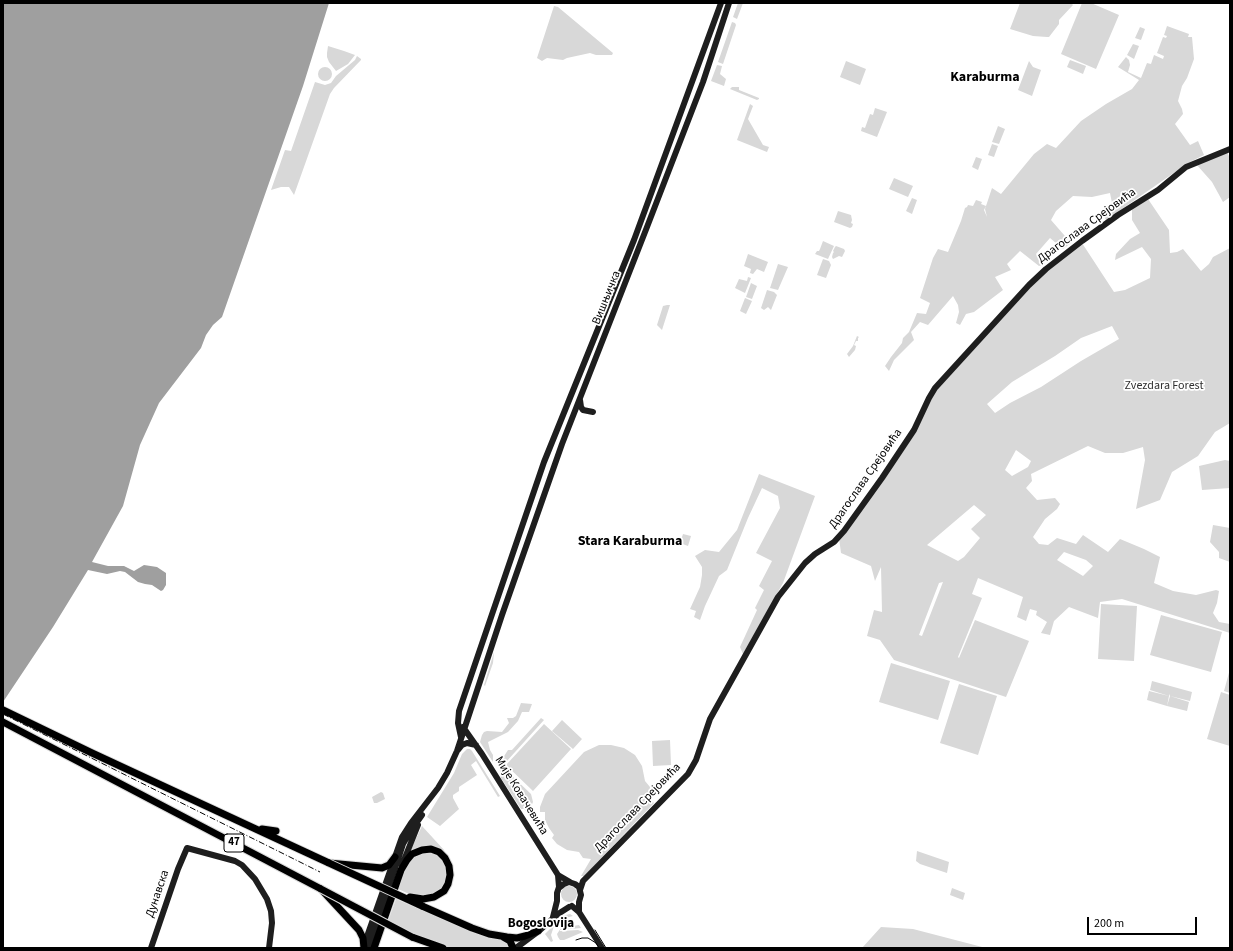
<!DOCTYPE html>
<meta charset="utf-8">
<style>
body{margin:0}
#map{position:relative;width:1233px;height:951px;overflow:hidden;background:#fff;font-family:"Source Sans 3",sans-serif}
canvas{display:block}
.frame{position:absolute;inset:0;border:4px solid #000;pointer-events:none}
.scale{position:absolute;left:1087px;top:917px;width:110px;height:18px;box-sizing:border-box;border:2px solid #000;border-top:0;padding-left:5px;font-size:12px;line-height:14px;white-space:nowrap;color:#000;-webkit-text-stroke:3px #fff;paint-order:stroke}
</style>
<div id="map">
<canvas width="1233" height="951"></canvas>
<div class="frame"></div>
<div class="scale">200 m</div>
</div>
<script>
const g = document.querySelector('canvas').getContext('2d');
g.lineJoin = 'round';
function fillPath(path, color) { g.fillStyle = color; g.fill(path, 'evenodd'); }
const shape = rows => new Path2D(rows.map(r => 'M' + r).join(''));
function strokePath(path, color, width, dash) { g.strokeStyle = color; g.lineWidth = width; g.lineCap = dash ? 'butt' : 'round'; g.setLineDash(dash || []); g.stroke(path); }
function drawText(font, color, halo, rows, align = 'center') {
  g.font = font + ' "Source Sans 3",sans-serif'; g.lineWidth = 3.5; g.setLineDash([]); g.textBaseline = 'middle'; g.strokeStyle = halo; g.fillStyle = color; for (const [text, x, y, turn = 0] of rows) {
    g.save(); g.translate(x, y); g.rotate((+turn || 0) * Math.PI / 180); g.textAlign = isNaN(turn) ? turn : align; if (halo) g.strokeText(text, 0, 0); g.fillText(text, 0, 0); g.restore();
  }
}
const green = shape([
 [738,3,743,3,737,19,733,17],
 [1020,3,1071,3,1073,5,1059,20,1059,24,1049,37,1047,37,1033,36,1010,29],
 [1082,3,1091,3,1119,15,1096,69,1061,54],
 [554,6,558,7,613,53,612,55,596,55,590,53,567,58,563,60,547,58,542,61,537,58],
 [732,22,735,23,736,25,723,64,718,62],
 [1167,26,1189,34,1188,37,1192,37,1194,59,1187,78,1182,86,1178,101,1182,109,1183,114,1175,124,1190,145,1198,141,1204,155,1188,163,1106,220,1103,214,1112,203,1110,193,1092,197,1073,196,1056,211,1051,220,1071,243,1063,249,1050,238,1036,254,1045,264,1039,266,1020,251,1007,264,1011,270,995,277,1003,290,974,312,966,314,960,325,956,323,959,312,958,305,953,296,928,325,920,322,911,332,914,340,894,360,889,371,885,366,891,357,902,343,903,338,909,332,917,313,926,314,930,303,920,298,933,258,938,249,948,252,961,221,965,208,967,207,968,205,973,206,976,200,982,202,981,204,986,206,984,210,987,217,985,209,992,188,1001,194,1034,154,1047,144,1056,148,1081,121,1106,104,1132,89,1139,80,1118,67,1126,57,1129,60,1130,65,1128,72,1141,78,1147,63,1151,64,1154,55,1163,59,1164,56,1157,53,1163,37,1166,38,1167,36,1164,35],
 [1140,27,1145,29,1141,40,1135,38],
 [1133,44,1139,46,1134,59,1127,55],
 [328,46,344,51,355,55,348,64,336,71,329,62,327,57,327,53],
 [357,56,361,59,361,60,334,88,330,94,294,195,289,187,281,187,271,190,285,150,291,151,315,82,325,85,331,83,336,76,355,60],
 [1070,60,1086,66,1083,74,1067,67],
 [846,61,866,69,860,85,840,77],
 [1029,61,1033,67,1041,70,1032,96,1018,90],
 [717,65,722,66,720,74,726,79,724,86,711,81],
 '318 74a7 7 0 1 1 14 0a7 7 0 1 1-14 0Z',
 [732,87,739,87,739,90,759,98,759,99,757,100,730,89],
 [750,104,753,106,748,119,763,145,769,147,767,152,737,140],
 [875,108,887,112,877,137,861,131,862,127,865,128,870,114,873,115],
 [998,126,1005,129,999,144,992,142],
 [992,144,998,146,994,157,988,155],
 [1227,152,1230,158,1230,197,1223,202,1212,182,1196,164],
 [976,157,982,159,978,170,972,167],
 [894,178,913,186,908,197,889,189],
 [912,198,917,200,912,214,906,211],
 [1148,199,1169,230,1170,253,1177,252,1183,249,1201,271,1209,264,1213,257,1230,248,1230,423,1215,432,1198,456,1172,472,1160,500,1136,509,1145,460,1143,447,1123,453,1105,453,1088,446,1031,474,1032,481,1026,488,1037,500,1055,498,1060,504,1057,509,1045,519,1033,537,1039,544,1048,545,1057,538,1076,544,1083,535,1108,552,1120,539,1144,549,1160,557,1154,583,1173,591,1196,595,1216,590,1219,591,1217,603,1213,613,1219,622,1230,624,1230,633,1122,599,1100,602,1098,618,1069,607,1054,621,1050,635,1041,633,1047,622,1036,615,1037,611,1030,609,1026,621,1017,617,1023,597,978,578,972,594,982,598,958,657,959,658,975,620,1029,641,1006,697,894,660,880,640,867,636,874,610,882,612,881,567,875,581,871,566,841,553,839,538,850,524,936,391,1032,283,1082,243,1114,292,1125,290,1150,278,1151,259,1142,247,1115,260,1116,254,1130,239,1140,233,1132,220,1132,209],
 [1112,326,1119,339,1081,361,1041,387,1010,403,995,413,987,404,1012,382,1055,356,1081,338],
 [1016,450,1031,461,1028,467,1012,476,1005,470],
 [974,505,986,515,971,529,980,538,964,557,958,561,927,545],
 [1064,552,1086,560,1093,566,1083,576,1057,560],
 [943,582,922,636,919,635,939,583],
 [838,211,851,215,852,220,851,223,853,224,852,227,850,228,834,222],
 [823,241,834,246,828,259,815,254,817,251,819,251,820,249],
 [836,246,844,249,845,251,842,257,839,256,833,259,832,257,833,253,834,252,833,251,835,247],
 [748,254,768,262,764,272,757,269,753,274,750,273,751,269,744,266],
 [823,259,829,261,831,265,826,278,817,275],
 [778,264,788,267,778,290,770,288],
 [748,277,751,278,745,293,735,288,739,279,747,281],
 [751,283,757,286,752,299,746,297],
 [767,290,774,292,777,295,771,310,768,307,764,310,761,308],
 [745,298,752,301,746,314,740,311],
 [667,305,670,305,662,330,657,325,663,306],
 [857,336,859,337,858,338,858,341,856,341,854,345,856,346,855,350,849,357,847,354,853,346],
 [1225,460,1230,461,1230,488,1202,490,1199,466],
 [759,474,815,496,783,583,743,654,740,647,757,610,755,608,764,590,759,586,772,561,756,553,780,508,778,496,762,488,748,518,727,570,719,576,705,606,700,620,694,617,696,611,690,609,700,587,702,575,702,567,695,556,705,550,719,552,737,530],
 [1213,525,1230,528,1230,526,1230,562,1219,558,1219,552,1210,542],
 [683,534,691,536,688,546,680,543],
 [1101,604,1137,606,1134,661,1098,659],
 [1161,615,1222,632,1211,672,1150,655],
 [494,652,493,663,485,686,484,685],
 [891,663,950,681,938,720,879,702],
 [1230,669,1230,693,1224,691],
 [1152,681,1192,692,1190,701,1170,696,1170,694,1169,696,1150,690],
 [959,684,997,696,978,755,940,743],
 [1149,691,1169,696,1167,706,1147,700],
 [1221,692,1230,695,1230,746,1207,739],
 [1170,696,1189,702,1187,711,1167,706],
 [521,703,532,704,529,712,522,712,518,721,508,732,488,742,490,750,493,755,493,762,480,742,482,735,484,732,487,731,502,732,509,723,507,718,513,718,516,716],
 [541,718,544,720,506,762,504,765,509,770,509,773,531,794,533,802,528,814,524,809,521,809,501,778,499,764,508,750,512,750],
 [562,720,582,739,573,749,552,731],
 [544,724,571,749,533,791,506,765],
 [670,740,671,765,653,766,652,741],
 [599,745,611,745,624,748,635,755,642,766,645,781,650,787,649,797,654,803,584,876,581,876,591,859,583,858,579,852,567,850,557,844,552,838,554,835,549,828,545,820,545,812,540,812,540,807,545,794,584,752],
 [467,749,470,749,472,751,500,796,498,797,476,761,471,765,477,775,459,787,459,791,453,795,453,798,459,809,440,826,427,817,454,773,462,754],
 [381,792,383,793,385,799,377,803,374,803,372,797],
 [422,826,444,850,445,854,435,849,408,855],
 [917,851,949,862,947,873,920,864,916,861],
 [430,852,439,857,445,864,447,872,446,880,441,889,429,896,409,894,398,889,407,865,413,858,420,853],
 '561 894a8 8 0 1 1 16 0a8 8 0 1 1-16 0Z',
 [952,888,965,893,963,900,950,895],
 [396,899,465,929,506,942,509,945,510,948,446,948,387,924],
 [570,914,573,916,561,919,554,926,551,935,553,941,551,942,545,934,562,917,566,915],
 [579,925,581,928,560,930,560,931,578,930,583,932,564,940,560,940,558,937,557,934,561,928],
 [881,927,913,929,986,948,862,948]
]);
const water = shape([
 [3,3,329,3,303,86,222,317,213,325,206,335,201,348,159,403,140,445,123,506,92,562,108,566,124,566,134,571,144,565,157,567,166,573,166,585,163,590,161,591,152,585,145,584,138,582,125,572,120,571,107,574,88,570,53,627,3,702]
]);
const secondary = shape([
 [580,400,581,407,583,410,593,412],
 [463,727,482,754,558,875,570,882],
 [461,737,458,723,459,711,544,462,634,240,721,3],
 [458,750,462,745,467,743,476,745],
 [402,865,418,825],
 [559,888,564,884,569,882,575,884,579,887,581,895,579,902,579,912],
 [580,890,583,881,688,774,696,760,710,719,778,597,805,563,815,554,834,542,844,531,882,478,914,430,929,398,935,388,1029,285,1046,269,1082,241,1118,215,1158,190,1186,167,1230,149],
 [572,906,579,912,602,948],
 [553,917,557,901,557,893,559,887,558,875],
 [364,945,402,837,411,823,438,788,447,773,457,751,502,615,562,444,647,227,703,82,729,3],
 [151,948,178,869,187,848,235,861,242,865,255,879,267,899,271,911,272,923,269,948],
 [369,948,403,844,410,832,422,815],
 [516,948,540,930,558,914,569,907]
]);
const primary = shape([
 [3,710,92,753,329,863,382,868,389,865,395,857],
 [3,722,321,889,359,930,363,938,364,948],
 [262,829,276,831],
 [422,906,472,928,489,934,507,937,517,938,525,936,538,931],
 [412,937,443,948],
 [503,937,510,941,513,948],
 [374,948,401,870,407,860,412,854,422,850,431,849,439,852,445,858,449,866,450,875,448,884,444,891,434,897,423,899]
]);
const tram = shape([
 [595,930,606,948],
 [576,940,582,938,588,938,596,943,599,948]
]);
const rail = shape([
 [3,714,320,872]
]);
const primaryBridge = shape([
 [329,863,422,906],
 [321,889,412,937],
 [410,897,423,899]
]);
const shields = [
 [234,843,20]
];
const shieldNames = [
 ["47",234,843]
];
const streetNames = [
 ["Драгослава Срејовића",1087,226,-36],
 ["Вишњичка",607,298,-68],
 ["Драгослава Срејовића",866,479,-55],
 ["Мије Ковачевића",521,796,58],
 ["Драгослава Срејовића",638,808,-46],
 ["Дунавска",158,894,-71]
];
const parkNames = [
 ["Zvezdara Forest",1164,386]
];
const neighbourhoodNames = [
 ["Bogoslovija",541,924]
];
const quarterNames = [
 ["Karaburma",985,78],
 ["Stara Karaburma",630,542]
];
fillPath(green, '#d8d8d8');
fillPath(water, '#9f9f9f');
strokePath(primary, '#dbdbdb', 9);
strokePath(secondary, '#1e1e1e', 6);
strokePath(primary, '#000', 7);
strokePath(tram, '#000', 1);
strokePath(rail, '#000', 1, [6, 2, 1, 2]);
strokePath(primaryBridge, '#dbdbdb', 9, []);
strokePath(primaryBridge, '#000', 7);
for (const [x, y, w] of shields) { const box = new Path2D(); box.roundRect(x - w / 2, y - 9, w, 18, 3); g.fillStyle = '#fff'; g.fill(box); strokePath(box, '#000', 1); }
drawText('bold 11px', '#000', null, shieldNames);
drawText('12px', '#000', '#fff', streetNames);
drawText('12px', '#2f2f2f', '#fff', parkNames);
drawText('bold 13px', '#000', '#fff', neighbourhoodNames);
drawText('bold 14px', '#000', '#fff', quarterNames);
</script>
